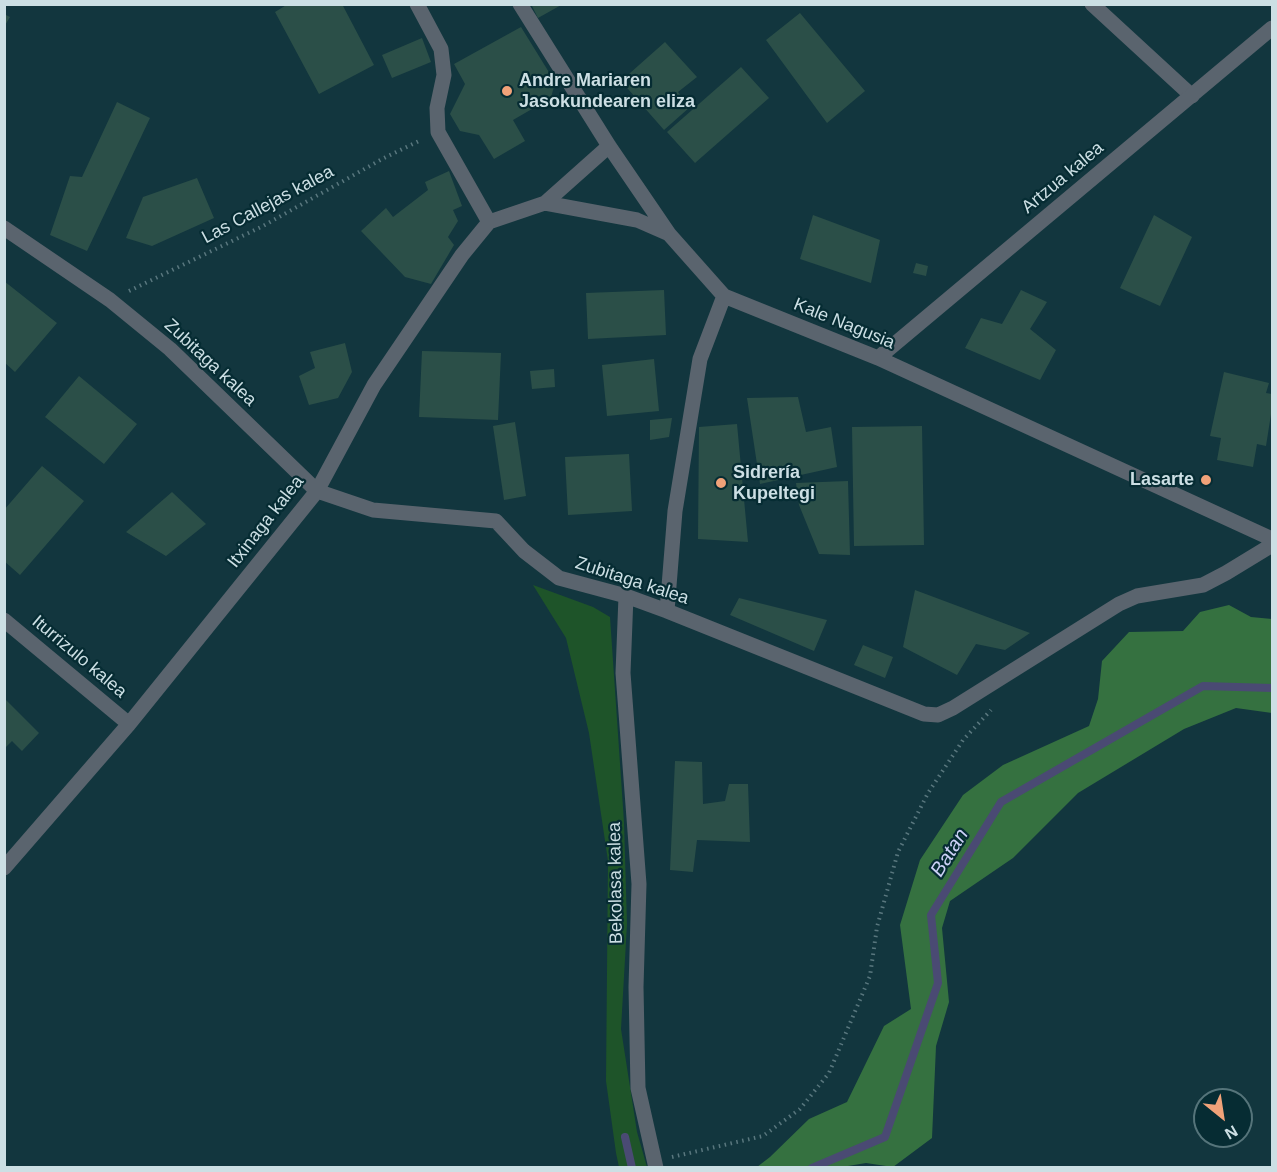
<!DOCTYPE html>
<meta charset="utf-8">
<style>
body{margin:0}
#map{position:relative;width:1277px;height:1172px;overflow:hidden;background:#12363e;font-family:Helvetica,sans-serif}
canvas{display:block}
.frame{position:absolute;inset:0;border:6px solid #ccdfe4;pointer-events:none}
.north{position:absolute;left:1193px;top:1088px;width:60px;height:60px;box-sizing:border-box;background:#062c33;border:2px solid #55747a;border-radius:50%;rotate:150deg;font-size:16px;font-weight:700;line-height:24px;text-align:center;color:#ccdfe4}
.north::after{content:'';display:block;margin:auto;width:21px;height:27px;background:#f0a279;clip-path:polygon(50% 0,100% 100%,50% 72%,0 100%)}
</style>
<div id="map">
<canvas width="1277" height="1172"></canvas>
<div class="frame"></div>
<div class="north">N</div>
</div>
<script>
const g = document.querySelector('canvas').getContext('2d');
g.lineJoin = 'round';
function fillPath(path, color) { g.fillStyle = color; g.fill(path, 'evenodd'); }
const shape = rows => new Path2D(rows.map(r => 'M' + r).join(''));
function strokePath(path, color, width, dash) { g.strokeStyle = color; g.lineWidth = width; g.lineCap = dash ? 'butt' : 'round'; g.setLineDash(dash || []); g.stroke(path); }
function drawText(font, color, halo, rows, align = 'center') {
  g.font = font + ' Helvetica,sans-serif'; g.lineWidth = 4.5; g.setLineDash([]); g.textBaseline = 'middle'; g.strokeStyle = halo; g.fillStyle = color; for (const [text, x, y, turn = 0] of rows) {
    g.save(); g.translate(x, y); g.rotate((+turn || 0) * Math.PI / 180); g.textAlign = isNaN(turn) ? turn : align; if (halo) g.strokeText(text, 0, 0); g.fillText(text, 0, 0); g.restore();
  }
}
const green = shape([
 [533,585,593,607,610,617,624,822,627,924,621,1029,637,1132,647,1167,619,1167,616,1153,606,1081,608,861,589,733,566,638]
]);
const forest = shape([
 [1229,605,1251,617,1272,619,1272,713,1236,708,1184,729,1078,793,1013,858,950,901,942,928,949,1002,936,1046,932,1138,893,1167,866,1163,836,1168,757,1167,770,1157,809,1119,847,1102,884,1026,911,1009,900,925,920,860,963,795,1003,765,1089,726,1098,699,1102,661,1129,632,1183,631,1200,612]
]);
const stream = shape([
 [625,1137,632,1168],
 [812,1168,885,1137,938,983,931,915,1001,802,1203,686,1272,688]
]);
const building = shape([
 [288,4,342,4,374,65,319,94,275,12],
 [531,4,563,4,538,18],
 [800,13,865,91,827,123,766,40],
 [4,14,10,17,4,27],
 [521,27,555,82,551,98,513,120,525,141,494,159,479,135,460,131,450,114,465,84,454,64],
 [422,38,431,62,392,78,382,55],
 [665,42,697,77,678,92,690,107,664,130,621,81],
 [741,67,769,98,695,163,667,132],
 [117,102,150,118,87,251,50,235,70,176,82,177],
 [449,171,462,206,453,210,458,221,448,237,454,245,431,284,405,277,361,231,386,208,393,217,428,190,425,182],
 [197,178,214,218,152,246,126,238,143,197],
 [813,215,880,240,871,283,800,259],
 [1154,215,1192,237,1160,306,1120,288],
 [916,263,928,266,926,276,913,273],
 [4,281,57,323,15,372,4,362],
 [664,290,666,335,588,339,586,293],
 [1021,290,1047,302,1030,329,1056,350,1040,380,965,348,981,318,1002,324],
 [345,343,352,372,338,398,309,405,299,376,315,368,310,352],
 [422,351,501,353,498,420,419,417],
 [654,359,659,411,607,416,602,365],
 [554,369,555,387,532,389,530,371],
 [1224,372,1269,383,1266,393,1272,394,1272,408,1266,446,1257,444,1253,467,1217,460,1221,438,1210,436],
 [79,376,137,424,104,464,45,417],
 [798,397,806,432,831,427,837,467,760,484,747,398],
 [672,418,669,437,650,440,650,420],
 [515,422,526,496,504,500,493,426],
 [737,424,748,542,698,539,699,427],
 [922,426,924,545,854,546,852,427],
 [629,454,632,511,568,515,565,457],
 [42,466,84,501,20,575,4,561,4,510],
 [848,481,850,555,819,554,799,505,796,483],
 [172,492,206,524,166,556,126,532],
 [915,590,1030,633,1005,650,976,644,957,675,903,647],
 [739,598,827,620,814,651,730,615],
 [863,645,893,657,885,678,854,665],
 [4,698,39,733,22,751,12,741,4,749],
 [675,761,702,762,703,804,725,801,729,784,748,784,750,842,697,840,693,872,670,870]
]);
const path = shape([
 [129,291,263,226,384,158,421,140],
 [672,1157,763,1136,800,1109,829,1073,870,976,877,927,898,852,928,793,963,740,991,710]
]);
const pedestrian = shape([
 [1092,4,1192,96]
]);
const minor = shape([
 [417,4,441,49,444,75,437,108,438,132,489,222],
 [520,4,609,146,669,234,724,296,878,358,1272,539],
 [545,203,637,220,669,234],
 [4,228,110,300,170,349,317,491,373,510,496,521,524,551,559,578,626,596,667,611,924,714,938,715,953,708,1119,604,1137,596,1203,585,1226,573,1272,545],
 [878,358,1272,28],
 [626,596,623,673,639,884,636,987,638,1088,656,1168],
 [667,611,675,511,700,359,724,296],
 [4,620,129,724],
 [4,868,129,724,317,491,374,385,462,255,489,222,545,203,609,146]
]);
const markers = [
 [507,91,6,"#f0a279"],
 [1206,480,6,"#f0a279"],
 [721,483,6,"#f0a279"]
];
const poiNames = [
 ["Andre Mariaren",519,81],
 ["Jasokundearen eliza",519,102],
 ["Sidrería",733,473],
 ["Kupeltegi",733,494],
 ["Lasarte",1194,480,"right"]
];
const streetNames = [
 ["Artzua kalea",1063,178,-40],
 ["Las Callejas kalea",268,205,-28],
 ["Kale Nagusia",844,324,22],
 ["Zubitaga kalea",210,363,43],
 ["Itxinaga kalea",266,522,-52],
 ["Zubitaga kalea",632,581,18],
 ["Iturrizulo kalea",79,657,40],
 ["Bekolasa kalea",616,883,-91]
];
const waterNames = [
 ["Batan",950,853,-58]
];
fillPath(green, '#1e5429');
fillPath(forest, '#357140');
strokePath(stream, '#4a4a73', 8);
fillPath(building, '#2b4f48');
strokePath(path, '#59777e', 4, [1.5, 4.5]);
strokePath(pedestrian, '#5a646e', 15);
strokePath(minor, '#5a646e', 15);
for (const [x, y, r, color] of markers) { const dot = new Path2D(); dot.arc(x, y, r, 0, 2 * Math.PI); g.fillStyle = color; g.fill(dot); strokePath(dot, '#062c33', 2); }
drawText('bold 18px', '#ccdfe4', '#062c33', poiNames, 'left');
drawText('18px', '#ccdfe4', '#062c33', streetNames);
drawText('italic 20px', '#ccd1f6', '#062c33', waterNames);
</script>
